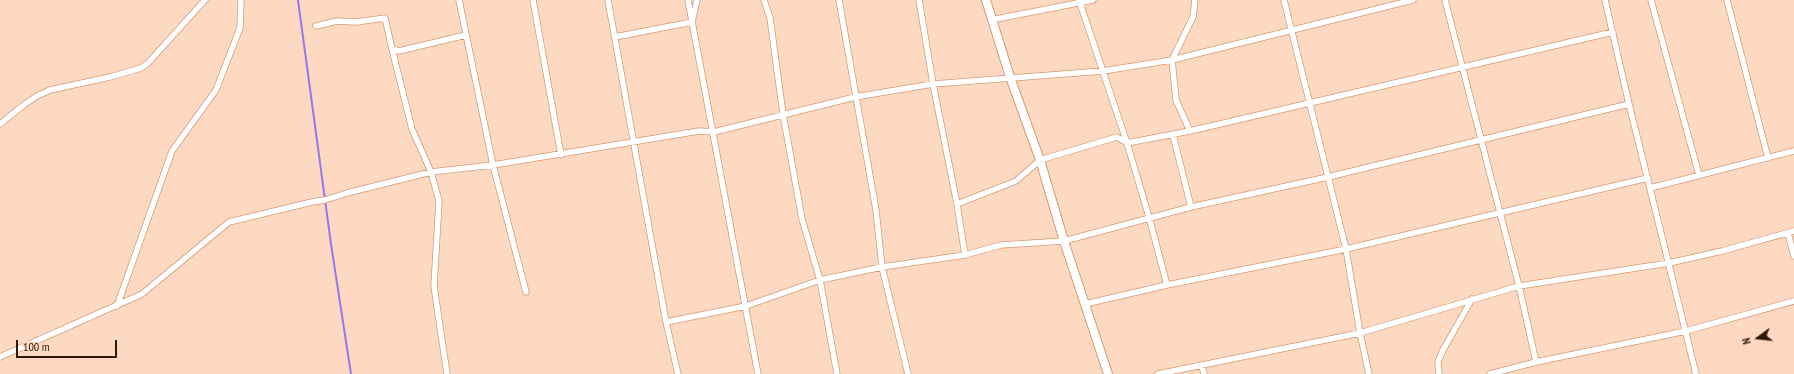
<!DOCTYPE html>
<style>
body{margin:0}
#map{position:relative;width:1794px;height:374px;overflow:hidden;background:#fed9c2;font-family:"PT Sans Narrow",sans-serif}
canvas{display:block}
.north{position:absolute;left:1738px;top:318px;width:40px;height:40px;-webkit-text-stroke:3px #fed9c2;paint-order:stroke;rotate:255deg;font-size:11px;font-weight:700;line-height:16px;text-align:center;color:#301a0b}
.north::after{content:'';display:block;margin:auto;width:14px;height:18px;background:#301a0b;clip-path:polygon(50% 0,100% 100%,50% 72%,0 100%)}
.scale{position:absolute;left:16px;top:340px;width:101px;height:18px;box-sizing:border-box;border:2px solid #301a0b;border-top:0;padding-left:5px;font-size:12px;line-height:14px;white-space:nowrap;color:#301a0b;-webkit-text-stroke:3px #fed9c2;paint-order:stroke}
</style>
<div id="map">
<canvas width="1794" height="374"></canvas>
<div class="north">N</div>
<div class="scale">100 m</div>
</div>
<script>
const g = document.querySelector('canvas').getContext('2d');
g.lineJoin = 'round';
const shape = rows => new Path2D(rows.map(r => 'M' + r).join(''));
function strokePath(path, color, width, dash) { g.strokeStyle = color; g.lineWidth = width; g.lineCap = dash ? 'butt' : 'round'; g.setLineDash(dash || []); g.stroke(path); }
const stream = shape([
 [298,0,331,244,351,374]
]);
const street = shape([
 [459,0,493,165,526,292],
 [533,0,561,155],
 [608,0,666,322,678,374],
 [688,0,758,374],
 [764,0,770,18,783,114,802,219,820,280,837,374],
 [839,0,876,210,882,267,908,374],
 [919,0,933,84,957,204,965,255],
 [1079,0,1127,143,1149,217,1167,285],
 [1284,0,1346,249,1360,333,1369,374],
 [1445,0,1519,286,1536,362,1686,331,1794,301],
 [1605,0,1629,104,1696,374],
 [1651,0,1699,175],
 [1727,0,1768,158],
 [991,20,1093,0],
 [316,26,337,21,356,22,385,18,392,49,399,51,466,35],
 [615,37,692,22,697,0],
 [392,49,412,129,431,172,439,201,434,286,447,374],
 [0,124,25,104,37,96,50,90,110,77,141,68,148,63,205,0],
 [1190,131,1176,100,1172,60,1193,17,1195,0],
 [1173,135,1191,207],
 [1650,188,1794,151],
 [957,204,1016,181,1040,160,1117,137,1127,143,1190,131,1613,32],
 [1788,233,1794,256],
 [1085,304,1167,285,1346,249,1648,178],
 [117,306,172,151,216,90,240,28,241,0],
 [666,322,746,306,820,280,882,267,965,255,1001,245,1064,241,1191,207,1328,177,1629,104],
 [0,357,142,294,229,222,312,202,325,200,347,193,431,172,493,165,699,131,714,132,855,97,933,84,1103,71,1172,60,1413,0],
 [1202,365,1204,374],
 [1158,374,1360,333,1519,286,1669,263,1722,251,1794,231],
 [1439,374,1438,362,1443,350,1472,299],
 [1490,374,1536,362]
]);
const secondary = shape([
 [986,0,1010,77,1040,160,1064,241,1108,374]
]);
strokePath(stream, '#9778ea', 2);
strokePath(street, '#d49a75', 7);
strokePath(secondary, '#d49a75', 10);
strokePath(street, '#fff', 5.5);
strokePath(secondary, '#fff', 8);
</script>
